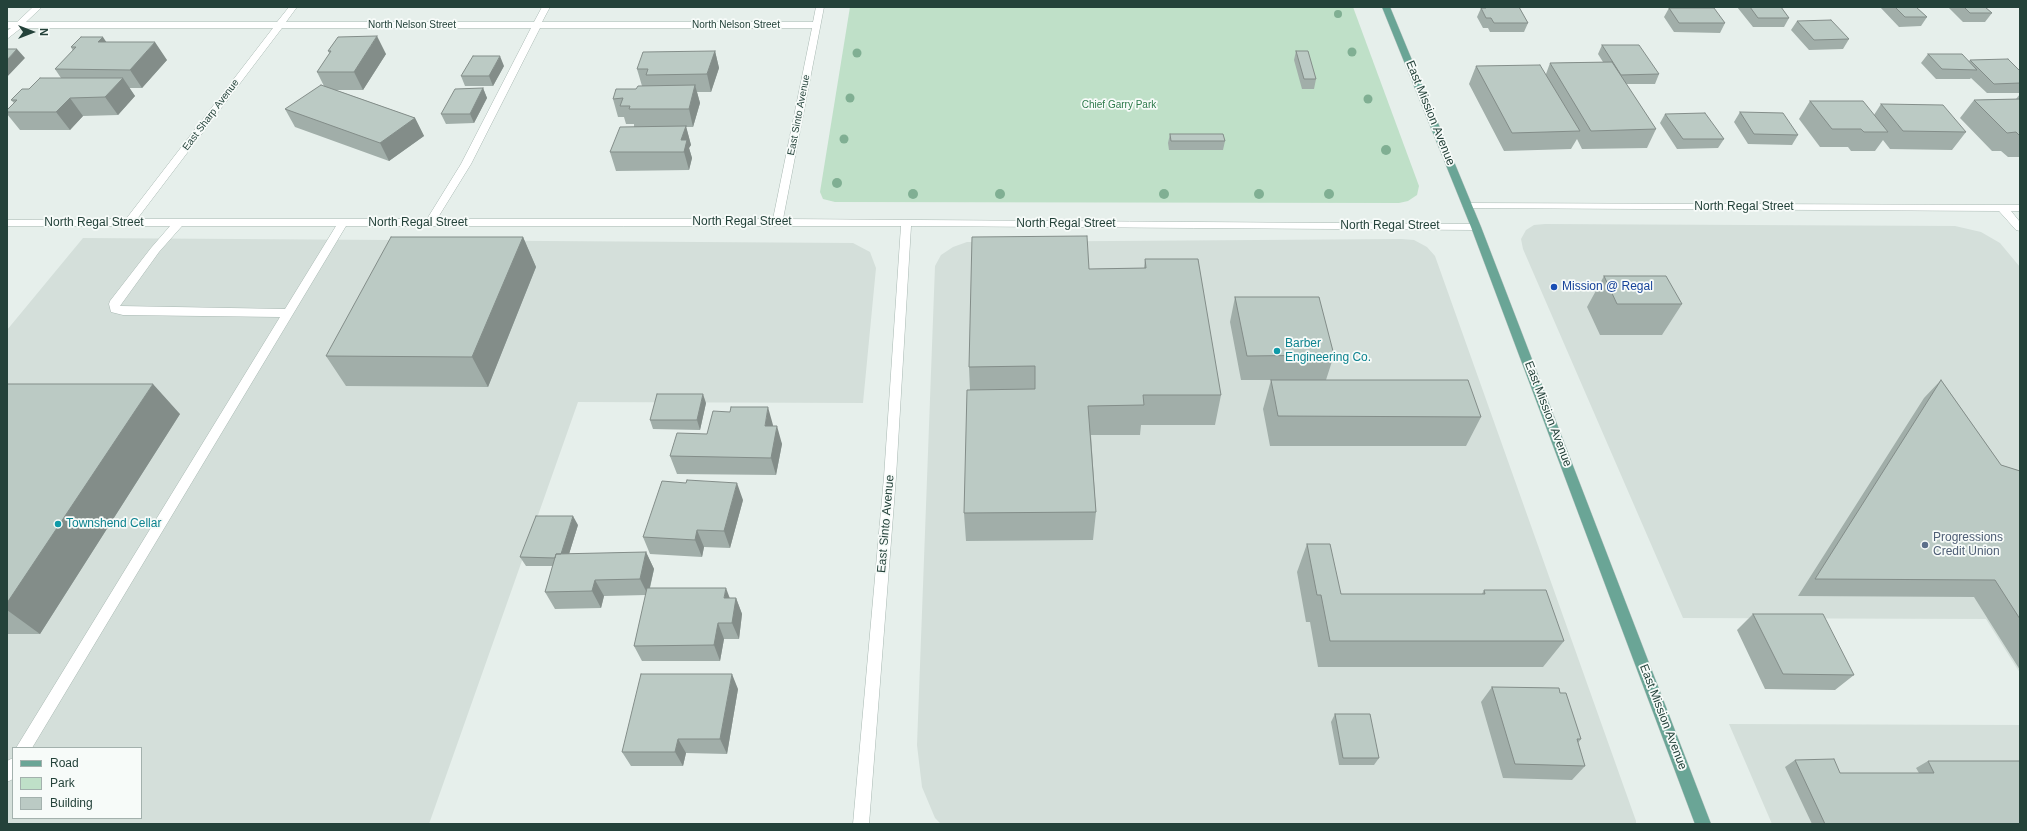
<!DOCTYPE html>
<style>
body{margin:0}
#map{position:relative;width:2027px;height:831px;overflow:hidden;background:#e6efeb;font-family:Arial,sans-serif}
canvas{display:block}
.frame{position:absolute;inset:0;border:8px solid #24423a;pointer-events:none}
.legend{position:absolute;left:12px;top:747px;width:130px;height:72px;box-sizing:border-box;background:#f7fbf9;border:1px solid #a3b1ad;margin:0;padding:5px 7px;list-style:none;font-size:12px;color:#24423a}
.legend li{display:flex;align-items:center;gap:8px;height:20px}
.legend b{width:20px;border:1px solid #a3b1ad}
.north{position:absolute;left:12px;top:12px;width:40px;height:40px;-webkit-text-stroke:3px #f7fbf9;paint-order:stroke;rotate:90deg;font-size:11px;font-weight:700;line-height:16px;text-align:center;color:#24423a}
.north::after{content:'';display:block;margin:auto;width:14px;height:18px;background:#24423a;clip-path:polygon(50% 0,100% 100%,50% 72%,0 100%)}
</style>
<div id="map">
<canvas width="2027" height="831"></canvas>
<div class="frame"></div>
<ul class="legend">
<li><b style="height:5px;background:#6aa596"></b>Road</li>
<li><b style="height:11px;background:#bfe0c8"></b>Park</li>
<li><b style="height:11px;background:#bbcac4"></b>Building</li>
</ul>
<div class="north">N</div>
</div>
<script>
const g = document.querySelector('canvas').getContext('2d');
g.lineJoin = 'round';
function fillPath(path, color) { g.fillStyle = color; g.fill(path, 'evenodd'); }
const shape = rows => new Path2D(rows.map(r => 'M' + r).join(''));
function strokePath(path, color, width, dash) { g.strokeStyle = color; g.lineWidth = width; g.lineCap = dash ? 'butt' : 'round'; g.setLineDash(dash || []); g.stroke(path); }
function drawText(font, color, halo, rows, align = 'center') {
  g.font = font + ' Arial,sans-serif'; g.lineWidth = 3.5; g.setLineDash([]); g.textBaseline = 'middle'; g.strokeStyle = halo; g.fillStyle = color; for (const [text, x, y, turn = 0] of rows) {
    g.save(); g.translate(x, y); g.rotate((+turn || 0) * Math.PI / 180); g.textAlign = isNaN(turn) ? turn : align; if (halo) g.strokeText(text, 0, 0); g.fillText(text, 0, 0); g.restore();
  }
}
const built = shape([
 [1545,224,1955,226,1981,232,2000,243,2020,267,2020,673,1986,619,1683,618,1523,249,1521,239,1526,230,1534,225],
 [83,238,853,243,870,252,876,268,863,403,578,402,429,824,7,824,7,330],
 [13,748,141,748,141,818,13,818],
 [1401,239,1414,240,1427,247,1435,256,1636,821,1636,824,941,824,935,818,922,787,917,745,935,266,941,255,953,247,967,242],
 [1729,724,2020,725,2020,824,1772,824]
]);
const green = shape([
 [850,7,1353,7,1419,186,1417,195,1408,201,1399,203,835,202,823,199,820,192]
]);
const minor = shape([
 [33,7,42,7,26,22,277,22,289,7,297,7,286,22,534,22,542,7,550,7,542,22,813,22,816,7,824,7,783,219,1476,224,1481,227,1476,230,911,226,896,477,869,824,853,824,884,477,901,226,346,226,32,748,16,748,280,317,123,315,111,312,109,304,110,301,151,248,170,226,7,226,7,220,126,219,273,28,21,28,7,39,7,31,11,28,7,28,7,22,17,22,33,7],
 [282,28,531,28,461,164,427,219,137,219,282,28],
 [540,28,812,28,773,219,437,219,471,164,540,28],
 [182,226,336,226,285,309,120,306,159,252,182,226],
 [1468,203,2020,205,2020,211,2011,211,2020,222,2020,231,2016,230,1999,211,1464,208,1463,206,1468,203],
 [13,758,13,779,7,782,7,761,13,758]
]);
const major = shape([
 [1382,7,1390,7,1481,227,1711,824,1695,824,1471,227,1382,7]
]);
const trees = [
 [1338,14,4],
 [1352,52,4.5],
 [857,53,4.5],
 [850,98,4.5],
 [1368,99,4.5],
 [844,139,4.5],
 [1386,150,5],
 [837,183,5],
 [913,194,5],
 [1000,194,5],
 [1164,194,5],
 [1259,194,5],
 [1329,194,5]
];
const wall = shape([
 [1483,7,1519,7,1528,23,1524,32,1490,32,1488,28,1483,28,1477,17,1481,8,1483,8],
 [1737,7,1781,7,1789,18,1784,27,1753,27],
 [1880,7,1916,7,1927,17,1921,26,1899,27],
 [1948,7,1985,7,1992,13,1985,22,1963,22],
 [1669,8,1725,23,1720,33,1674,32,1664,17],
 [1797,21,1849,39,1843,49,1809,50,1791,30],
 [338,37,386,54,363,90,336,90,415,118,424,136,389,161,295,127,285,109,324,86,317,72,330,54,328,51],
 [106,42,167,60,142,88,129,88,135,96,118,115,83,116,70,130,20,130,7,114,7,110,14,103,11,100,61,78,55,69,73,51,71,47],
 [1602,45,1659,74,1655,84,1626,84,1656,129,1647,148,1582,149,1577,139,1571,149,1504,151,1469,84,1476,66,1546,74,1550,63,1603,62,1598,54],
 [715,51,719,68,711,92,697,92,700,103,693,127,686,127,691,145,689,148,692,158,689,170,616,171,610,152,634,127,634,124,626,124,624,117,618,117,613,99,636,89,642,86,637,69],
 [1296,51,1316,79,1314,89,1302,89,1294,60],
 [1928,54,1969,61,1970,60,2020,71,2020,93,1987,93,1971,78,1970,79,1936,79,1921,63],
 [504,66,493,86,465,86,461,76],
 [483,88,487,98,474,123,446,124,441,114],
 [2020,94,2020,157,2008,157,2001,151,1992,151,1960,118,1974,100,2016,99],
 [1810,101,1874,115,1881,104,1966,132,1952,150,1890,149,1883,140,1875,151,1851,151,1848,147,1820,147,1799,119],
 [1740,112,1798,135,1792,145,1748,144,1734,122],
 [1665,114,1724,139,1718,148,1677,149,1660,123],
 [1170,134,1225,141,1223,150,1169,150,1168,143],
 [523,237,536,267,488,387,346,386,326,356],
 [1145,259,1221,395,1215,425,1141,425,1140,435,1091,435,1096,512,1093,540,966,541,964,513,970,390,969,367,1089,269,1144,268],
 [1604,276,1682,304,1662,335,1600,335,1587,307],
 [1235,297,1334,355,1326,380,1481,417,1466,446,1270,446,1263,409,1271,380,1241,380,1230,322],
 [1941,380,2001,465,2020,471,2020,670,1974,597,1798,596,1924,398],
 [7,384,180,414,40,634,7,634],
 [706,403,700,430,653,429,650,420],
 [773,425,773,426,782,444,776,475,677,474,670,456,707,434],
 [743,500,730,548,704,547,702,557,650,554,643,537],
 [578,525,569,554,646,552,654,569,650,588,730,598,736,598,742,614,739,639,724,639,720,661,642,661,634,646,646,595,604,596,601,608,555,609,545,592,553,566,526,566,520,557],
 [1307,544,1341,594,1482,594,1484,590,1564,641,1543,667,1318,667,1310,622,1306,622,1297,572],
 [1753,614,1854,675,1835,690,1765,689,1737,630],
 [1492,687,1560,693,1581,739,1578,743,1585,766,1572,780,1503,778,1481,702],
 [738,689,727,754,686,753,683,766,631,766,622,752],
 [1335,714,1379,758,1374,765,1339,765,1331,722],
 [1795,760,1840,773,1919,773,1916,768,1928,761,2020,824,1812,824,1785,767]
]);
const shadedWall = shape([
 [377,36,386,54,363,90,354,72],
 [103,37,115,55,98,42],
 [155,42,167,60,142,88,130,70],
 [17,49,25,58,7,77,7,60],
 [715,51,719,68,711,92,707,74],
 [500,56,504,66,493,86,489,76],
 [123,78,135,96,118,115,105,97],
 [695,85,700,103,693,127,689,109],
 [483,88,487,98,474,123,470,114],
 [70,98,83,116,70,130,56,112],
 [415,118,424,136,389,161,380,143],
 [686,126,691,145,689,148,692,158,689,170,684,152,681,140],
 [523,237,536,267,488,387,472,357],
 [153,384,180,414,40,634,7,610,7,603],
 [703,394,706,403,700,430,697,420],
 [768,407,773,425,770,444,765,426],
 [777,426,782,444,776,475,771,458],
 [737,483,743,500,730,548,724,531],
 [573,516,578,525,565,567,560,558],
 [697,530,704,547,702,557,695,540],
 [646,552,654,569,648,595,640,579],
 [595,580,604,596,601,608,592,591],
 [726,588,732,604,724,598],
 [736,598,742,614,739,639,732,623],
 [718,623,724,639,720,661,714,645],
 [732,674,738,689,727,754,720,739],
 [678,739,686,753,683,766,675,752]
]);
const building = shape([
 [1486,7,1519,7,1528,23,1494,23,1491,18,1486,18,1481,8,1486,8,1486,7],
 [1750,7,1781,7,1789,18,1758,18,1750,7],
 [1895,7,1916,7,1927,17,1905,17,1895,7],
 [1964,7,1985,7,1992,13,1970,13,1964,7],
 [1669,8,1714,8,1725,23,1679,23,1669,8],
 [1831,20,1849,39,1814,40,1797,21,1831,20],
 [377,36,354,72,317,72,331,51,328,51,338,37,377,36],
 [81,37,103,37,98,42,155,42,130,70,55,69,76,47,71,47,81,37],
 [1602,45,1639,45,1659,74,1621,75,1602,45],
 [7,49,17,49,7,60,7,49],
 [715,51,707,74,646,75,648,69,637,69,643,52,715,51],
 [1296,51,1308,51,1316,79,1304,79,1296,51],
 [1928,54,1962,54,1977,70,1942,69,1928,54],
 [473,56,500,56,489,76,461,76,473,56],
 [2008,59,2020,71,2020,83,1994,84,1970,60,2008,59],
 [1612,62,1656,129,1591,131,1550,63,1612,62],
 [1540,65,1580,131,1512,133,1476,66,1540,65],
 [40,78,123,78,105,97,70,98,56,112,7,112,7,110,17,100,11,100,22,89,29,89,40,78],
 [321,85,415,118,380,143,285,109,321,85],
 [695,85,689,109,629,109,630,106,620,106,623,98,613,99,616,89,636,89,638,86,695,85],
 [483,88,470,114,441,114,455,89,483,88],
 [2020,99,2020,136,2016,132,2007,133,1974,100,2020,99],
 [1810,101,1863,101,1888,132,1864,132,1861,129,1832,129,1810,101],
 [1881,104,1943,105,1966,132,1903,131,1881,104],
 [1740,112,1783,113,1798,135,1754,134,1740,112],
 [1705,113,1724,139,1683,139,1665,114,1705,113],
 [686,126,681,140,687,140,684,152,610,152,620,127,686,126],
 [1170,134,1223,134,1225,141,1171,141,1170,134],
 [1087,236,1089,269,1146,268,1145,259,1198,259,1221,395,1143,395,1144,405,1088,406,1096,512,964,513,967,390,1035,389,1035,366,969,367,972,237,1087,236],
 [391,237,523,237,472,357,326,356,391,237],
 [1604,276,1666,276,1682,304,1617,304,1604,276],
 [1235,297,1319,297,1334,355,1247,356,1235,297],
 [1271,380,1468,380,1481,417,1278,416,1271,380],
 [1941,380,2001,465,2020,471,2020,619,1995,580,1815,579,1941,380],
 [7,384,153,384,7,603,7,384],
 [657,394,703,394,697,420,650,420,657,394],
 [731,407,768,407,765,426,777,426,771,458,670,456,677,433,707,434,713,411,730,412,731,407],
 [687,480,737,483,724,531,697,530,695,540,643,537,662,481,686,483,687,480],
 [536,516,573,516,561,554,556,554,555,558,520,557,536,516],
 [1307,544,1330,544,1341,594,1485,594,1484,590,1546,590,1564,641,1330,641,1321,595,1317,595,1307,544],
 [646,552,640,579,595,580,592,591,545,592,556,554,646,552],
 [647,588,726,588,724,598,736,598,732,623,718,623,714,645,634,646,647,588],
 [1753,614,1823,614,1854,675,1783,674,1753,614],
 [641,674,732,674,720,739,678,739,675,752,622,752,641,674],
 [1492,687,1559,688,1560,693,1566,693,1581,739,1577,739,1585,766,1515,764,1492,687],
 [1335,714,1370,714,1379,758,1343,758,1335,714],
 [1834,759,1840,773,1934,773,1928,761,2020,761,2020,824,1825,824,1795,760,1834,759]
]);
const markers = [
 [1554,287,4,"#1a4fb4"],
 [1277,351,4,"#0f9aa8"],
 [58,524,4,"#0f9aa8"],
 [1925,545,4,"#5c6f8a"]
];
const farStreetnames = [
 ["North Nelson Street",412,25],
 ["North Nelson Street",736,25],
 ["East Sharp Avenue",211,115,-53],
 ["East Sinto Avenue",799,115,-79]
];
const farParknames = [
 ["Chief Garry Park",1119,105]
];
const streetNames = [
 ["East Mission Avenue",1430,113,68],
 ["North Regal Street",1744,207],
 ["North Regal Street",742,222],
 ["North Regal Street",94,223],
 ["North Regal Street",418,223],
 ["North Regal Street",1066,224],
 ["North Regal Street",1390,226],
 ["East Mission Avenue",1548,414,69],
 ["East Sinto Avenue",886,524,-85],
 ["East Mission Avenue",1663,717,69]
];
const transitNames = [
 ["Mission @ Regal",1562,287]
];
const cultureNames = [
 ["Barber",1285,344],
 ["Engineering Co.",1285,358],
 ["Townshend Cellar",66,524]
];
const serviceNames = [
 ["Progressions",1933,538],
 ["Credit Union",1933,552]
];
fillPath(built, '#d4dfda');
fillPath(green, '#bfe0c8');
strokePath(minor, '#a8b8b2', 1);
strokePath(major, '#c2cac8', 1);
fillPath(minor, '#fff');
fillPath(major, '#6aa596');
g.fillStyle = '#80af93';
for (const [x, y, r] of trees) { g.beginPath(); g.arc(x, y, r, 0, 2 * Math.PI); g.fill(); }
fillPath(wall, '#a1aea9');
fillPath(shadedWall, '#838d89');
fillPath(building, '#bbcac4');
strokePath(building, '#838d89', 1);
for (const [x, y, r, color] of markers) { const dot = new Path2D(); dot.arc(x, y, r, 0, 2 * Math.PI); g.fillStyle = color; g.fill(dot); strokePath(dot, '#f7fbf9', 1.5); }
drawText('10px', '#24423a', '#f7fbf9', farStreetnames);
drawText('10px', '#2d7a4b', '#f7fbf9', farParknames);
drawText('12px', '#24423a', '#f7fbf9', streetNames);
drawText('12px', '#164399', '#f7fbf9', transitNames, 'left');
drawText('12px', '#0d838f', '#f7fbf9', cultureNames, 'left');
drawText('12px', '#4e5e75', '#f7fbf9', serviceNames, 'left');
</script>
